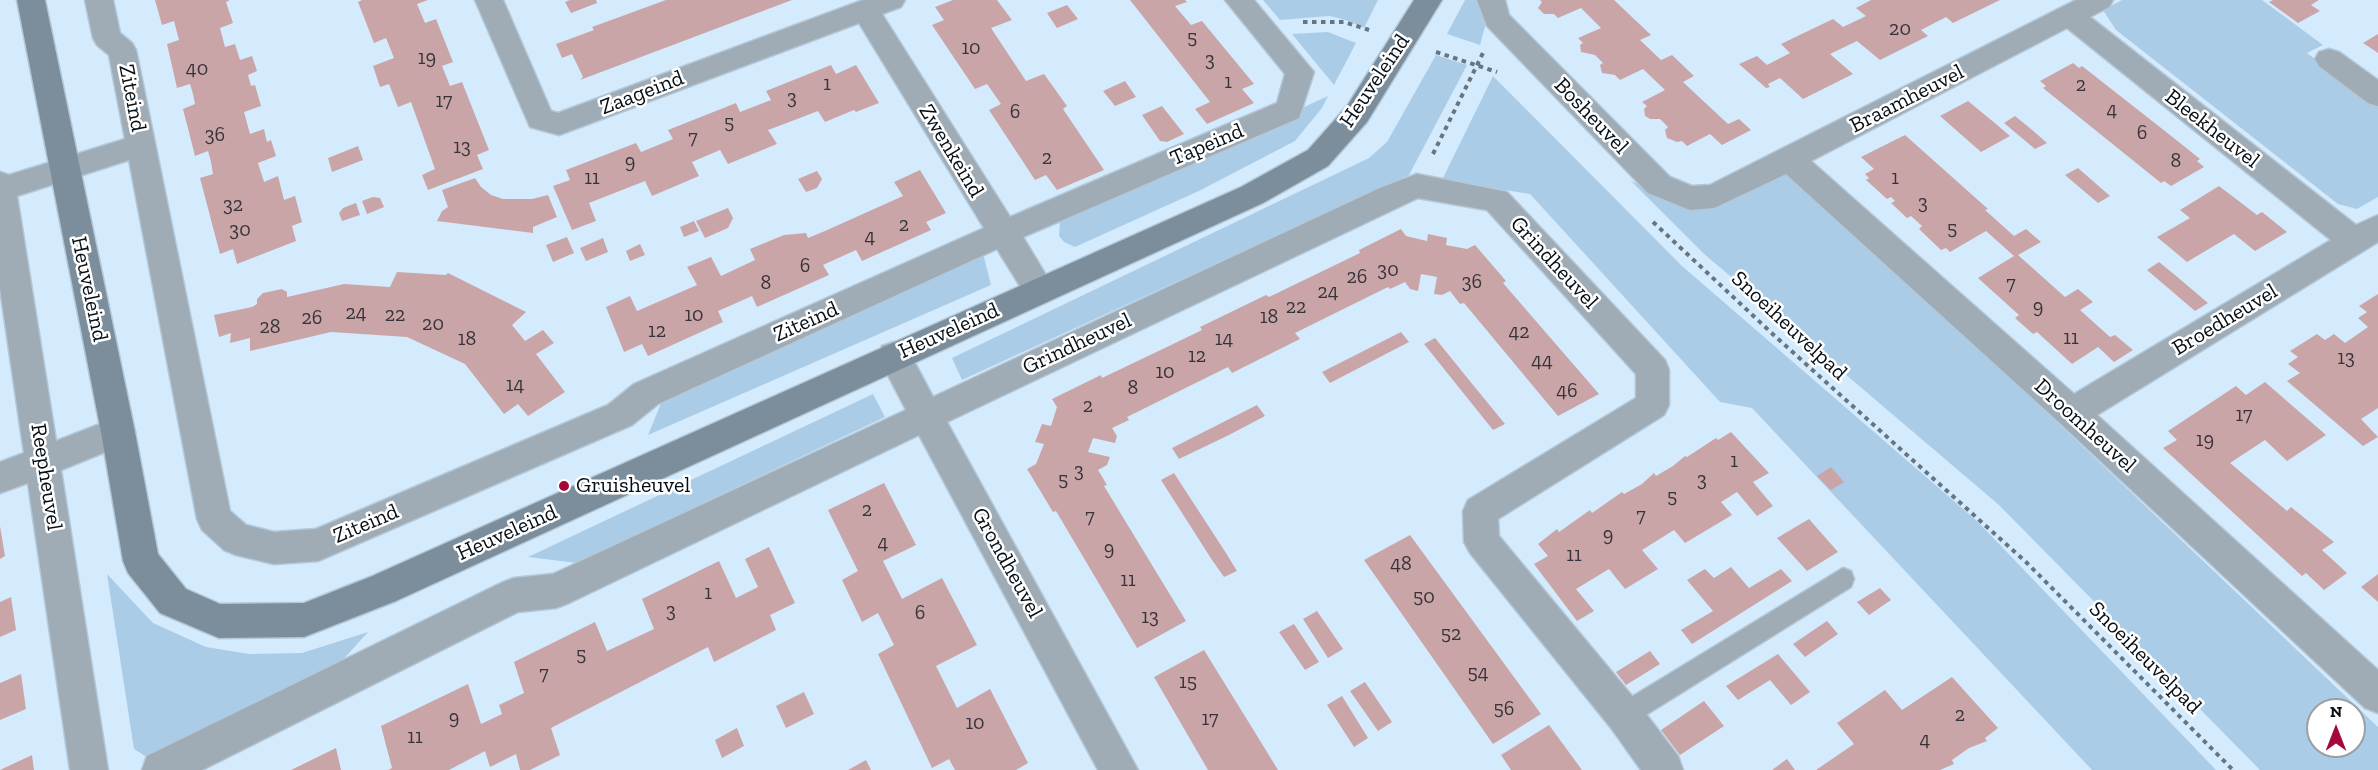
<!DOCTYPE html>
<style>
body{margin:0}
#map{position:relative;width:2378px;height:770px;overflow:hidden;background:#d4ebfd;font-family:"Zilla Slab",serif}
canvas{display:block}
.north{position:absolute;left:2306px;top:698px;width:60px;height:60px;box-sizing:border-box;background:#fff;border:2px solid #9b9fa1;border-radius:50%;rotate:0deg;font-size:16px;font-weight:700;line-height:24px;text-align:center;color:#050e15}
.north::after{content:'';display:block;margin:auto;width:21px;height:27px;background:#a4093a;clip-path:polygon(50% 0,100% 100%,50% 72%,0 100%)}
</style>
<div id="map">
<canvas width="2378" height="770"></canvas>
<div class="north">N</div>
</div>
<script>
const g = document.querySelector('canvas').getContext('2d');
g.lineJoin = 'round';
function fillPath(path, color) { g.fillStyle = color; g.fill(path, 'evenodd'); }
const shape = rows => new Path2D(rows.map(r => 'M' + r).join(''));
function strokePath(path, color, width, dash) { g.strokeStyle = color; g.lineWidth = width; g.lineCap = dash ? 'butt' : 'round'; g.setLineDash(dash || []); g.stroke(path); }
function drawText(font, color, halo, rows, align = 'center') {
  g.font = font + ' "Zilla Slab",serif'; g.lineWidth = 5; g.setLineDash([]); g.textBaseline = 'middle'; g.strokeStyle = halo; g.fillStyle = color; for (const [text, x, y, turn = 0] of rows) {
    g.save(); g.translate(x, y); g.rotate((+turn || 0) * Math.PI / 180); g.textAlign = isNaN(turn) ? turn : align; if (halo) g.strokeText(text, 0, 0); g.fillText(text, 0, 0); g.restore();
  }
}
const green = shape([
 [1263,0,1378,0,1364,28,1349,21,1330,16,1280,20],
 [1465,0,1477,0,1486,23,1480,45,1447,34],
 [2122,0,2262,0,2323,45,2307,53,2378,105,2378,197,2357,209,2338,204,2116,30,2103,10],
 [1328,32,1356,43,1334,85,1292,34],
 [1436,55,1467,65,1409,175,962,380,952,358,1369,158,1387,142],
 [1493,76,1682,266,1977,521,2216,770,2092,770,1752,408,1720,402,1530,194,1442,180],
 [1328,96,1322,108,1295,141,1201,190,1075,247,1064,242,1059,236,1060,220],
 [1786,172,1814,191,2378,727,2378,770,2260,770,1999,505,1703,253,1631,181,1686,205,1733,200],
 [2318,710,2354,710,2354,746,2318,746],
 [983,253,991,285,648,435,664,396],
 [873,394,885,417,577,563,528,557],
 [107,574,153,623,206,647,249,654,302,653,368,632,331,673,145,756,134,749]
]);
const building = shape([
 [155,0,230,0,226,2,233,23,220,28,225,47,235,44,240,60,252,56,257,71,248,75,251,86,255,85,261,106,244,112,250,134,264,129,267,142,271,140,276,156,258,163,264,182,278,176,284,200,295,196,302,222,292,226,296,241,237,264,233,249,220,254,200,178,213,174,211,162,208,151,195,156,183,109,195,104,193,94,190,84,177,88,167,44,179,40,174,21,162,25],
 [362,0,428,0,417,4,425,23,436,19,453,62,442,66,450,86,462,82,489,150,477,155,483,169,428,190,422,175,435,169,411,102,398,107,389,84,380,87,373,66,394,58,386,38,374,43,358,2],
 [570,0,596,0,597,3,571,13,565,2],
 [666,0,792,0,580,80,583,77,572,54,562,58,556,44,594,30,592,27],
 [953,0,997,0,1012,20,991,28,1026,81,1044,74,1067,106,1063,109,1104,170,1057,190,1046,175,1035,180,989,110,1001,104,987,84,975,89,932,25,944,20,935,7],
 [1130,0,1185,0,1187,2,1175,6,1191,25,1202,21,1254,84,1242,89,1254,103,1207,124,1195,109,1210,102],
 [1540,0,1614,0,1651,35,1640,40,1661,60,1672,55,1694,76,1683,82,1728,124,1739,119,1751,130,1722,145,1710,134,1687,146,1682,141,1677,142,1667,138,1665,130,1668,127,1660,119,1650,119,1645,116,1644,109,1647,106,1642,102,1665,90,1643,69,1620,80,1615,75,1602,73,1600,65,1603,63,1595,55,1581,52,1580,45,1583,43,1578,38,1601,28,1581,8,1558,18,1554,14,1544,14,1538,8,1542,2],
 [1871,0,2000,0,1953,23,1946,17,1921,30,1928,36,1880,60,1857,41,1830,54,1853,74,1803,99,1780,78,1768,84,1770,87,1766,88,1739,64,1757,56,1767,65,1790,53,1781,44,1833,19,1843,27,1866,16,1856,8],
 [2273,0,2319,0,2311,5,2320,11,2298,23,2269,2],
 [1067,5,1078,19,1057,28,1047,13],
 [2378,34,2378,53,2363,43],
 [2073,63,2079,68,2082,66,2170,135,2200,159,2197,161,2204,167,2171,186,2164,181,2161,183,2043,88,2046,86,2040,81],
 [831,65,836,74,856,65,879,103,856,112,854,110,825,122,818,111,784,124,768,130,777,144,728,164,720,150,692,162,699,176,652,196,645,181,589,203,596,221,572,230,553,186,570,180,566,170,636,143,641,152,673,139,668,130,736,103,740,112,771,100,766,91],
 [1125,81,1136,97,1115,106,1103,91],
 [1968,101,1996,124,2010,136,1981,152,1940,116],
 [1162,106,1184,134,1167,142,1160,141,1142,115],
 [2015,116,2031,129,2047,143,2035,149,2004,123],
 [1905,135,1988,209,1985,210,2014,236,2026,229,2041,242,2018,255,2065,297,2078,289,2093,302,2080,310,2110,337,2115,335,2133,350,2114,362,2098,347,2072,364,2037,332,2033,334,2015,318,2019,315,1978,278,2014,256,1986,231,1950,252,1946,248,1941,250,1919,229,1922,226,1911,216,1907,218,1891,203,1895,201,1891,197,1887,199,1866,180,1869,178,1865,174,1874,169,1861,157],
 [358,146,363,160,332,172,328,158],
 [2078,168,2110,196,2098,203,2065,175],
 [920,170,946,213,926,222,931,230,862,261,856,250,823,265,829,275,757,307,752,296,734,304,718,311,723,322,648,356,642,344,624,352,606,307,630,296,637,311,697,285,687,267,711,257,721,276,755,260,750,249,784,235,806,233,808,238,825,231,903,196,894,182],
 [817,171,822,179,817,188,806,192,798,179],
 [475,178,481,187,491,195,503,199,532,199,548,195,557,217,533,227,533,233,437,221,442,211,448,207,442,190],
 [2219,186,2257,215,2262,212,2287,232,2255,251,2234,234,2187,262,2157,237,2190,218,2180,210],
 [373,197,380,198,384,207,367,214,362,201],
 [356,203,360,215,342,221,339,213,343,208],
 [728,208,733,218,728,228,705,238,696,221],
 [694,221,699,231,684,237,680,227],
 [1401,229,1406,236,1427,241,1428,234,1447,238,1446,245,1467,249,1475,245,1506,281,1503,283,1599,394,1558,416,1464,303,1460,304,1450,291,1442,295,1434,294,1437,277,1421,274,1418,291,1410,289,1405,282,1390,289,1388,287,1295,333,1300,339,1232,373,1228,367,1127,417,1129,420,1112,428,1117,436,1115,443,1093,438,1088,452,1110,457,1107,465,1098,470,1107,485,1104,486,1186,621,1137,648,1056,511,1053,512,1027,469,1036,464,1044,444,1035,442,1042,424,1051,426,1057,407,1052,399,1101,375,1102,378,1169,346,1202,330,1200,327,1266,295,1269,297,1360,253,1359,250],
 [567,237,574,253,553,262,546,245],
 [603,238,608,252,586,261,580,248],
 [640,244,645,255,630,261,626,251],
 [2159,262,2175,275,2208,303,2195,311,2147,270],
 [397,272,446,275,448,273,526,312,512,325,525,341,543,330,554,343,536,354,565,392,528,416,518,404,504,414,465,364,407,337,331,332,250,351,250,338,230,343,231,333,219,337,214,315,252,307,257,304,257,299,263,293,282,289,287,292,287,297,344,284,390,287],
 [2378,294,2378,408,2361,419,2378,437,2363,446,2287,381,2300,373,2288,364,2298,357,2290,351,2317,334,2325,340,2334,334,2345,343,2368,327,2358,318,2367,312,2359,306],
 [1401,332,1409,342,1330,383,1322,372],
 [1435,338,1469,380,1505,424,1493,430,1424,344],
 [2265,382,2326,435,2287,461,2265,440,2230,463,2287,511,2291,507,2334,542,2322,550,2347,573,2324,590,2306,573,2302,576,2163,448,2177,440,2168,431,2236,386,2246,395],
 [1257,405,1265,416,1229,435,1179,459,1172,448],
 [1731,432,1769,473,1753,482,1773,506,1757,516,1737,492,1721,502,1732,515,1717,524,1685,543,1674,530,1642,550,1658,569,1625,589,1609,569,1576,589,1594,611,1577,621,1534,564,1548,556,1538,544,1557,529,1559,532,1590,510,1592,513,1622,492,1624,494,1642,484,1654,473,1656,476,1673,466,1685,456,1687,457,1716,438,1718,440],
 [1831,467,1844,482,1831,490,1817,476],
 [1174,473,1226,553,1237,571,1224,577,1212,560,1161,480],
 [884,483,916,545,883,561,902,599,942,578,977,645,936,666,957,708,990,689,1028,763,1016,770,955,770,949,759,932,768,878,654,894,645,878,613,862,622,842,580,858,571,828,510],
 [1809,519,1838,552,1807,571,1777,538],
 [0,526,5,556,0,559],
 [1410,535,1541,714,1493,744,1364,560],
 [769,547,795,603,770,615,776,630,714,662,708,647,551,728,560,755,530,770,520,770,516,754,490,767,485,751,449,770,388,770,392,768,381,726,468,684,481,724,502,714,499,705,524,693,514,662,595,622,607,651,654,629,642,599,719,561,736,598,758,587,745,559],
 [1731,567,1749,588,1781,569,1792,581,1692,644,1681,630,1713,611,1687,580,1705,569,1714,578],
 [2378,574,2378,602,2361,587],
 [1880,588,1891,600,1869,615,1857,602],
 [11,597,16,630,0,637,0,602],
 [1317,611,1343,649,1328,658,1303,619],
 [1827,621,1838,634,1805,657,1793,644],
 [1294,624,1319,662,1305,670,1279,632],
 [1204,650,1251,726,1278,770,1208,770,1154,677],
 [1650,651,1660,664,1626,685,1616,672],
 [1778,654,1810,692,1791,705,1770,680,1738,700,1726,686],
 [21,674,26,709,0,720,0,683],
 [1952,677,1998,728,1985,738,1987,741,1969,748,1952,760,1954,764,1940,770,1816,770,1854,744,1837,723,1885,690,1902,710],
 [1365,682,1392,722,1378,731,1350,691],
 [804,692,814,714,786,728,776,706],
 [1342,696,1368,738,1354,747,1327,705],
 [1704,701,1724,726,1680,755,1661,730],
 [1549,725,1582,770,1511,770,1501,755],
 [737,728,744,746,722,758,715,740],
 [336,748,341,770,291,770],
 [32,755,34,770,0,770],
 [1787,759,1795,770,1772,770],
 [866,760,871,770,848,770]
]);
const path = shape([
 [1303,22,1344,22,1369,30],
 [1436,52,1497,72],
 [1433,154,1483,53],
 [1653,222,1777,338,2026,562,2233,770]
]);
const lane = shape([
 [1843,568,1851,571,1854,579,1851,587,1633,723,1624,727,1615,723,1612,715,1615,707,1843,568]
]);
const street = shape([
 [85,0,113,0,120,33,132,43,136,50,230,511,246,525,274,532,316,529,608,405,634,384,984,228,859,23,559,135,530,127,475,0,503,0,551,111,558,113,863,0,905,0,901,7,882,14,1010,217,1277,103,1285,74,1225,0,1254,0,1314,72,1299,118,1023,237,1055,290,1050,299,1039,303,1028,299,997,249,658,404,632,425,318,561,274,564,236,555,224,550,202,530,197,519,129,160,17,196,56,441,118,417,130,422,135,432,130,442,61,470,108,770,70,770,28,483,0,493,0,462,24,453,0,288,0,172,9,175,125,139,109,55,97,45,93,38,85,0],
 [1477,0,1505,0,1509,15,1670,177,1692,186,1710,185,2076,0,2113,0,2109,7,2090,17,2356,225,2378,215,2378,242,2097,415,2378,670,2378,713,2365,708,2060,423,1786,174,1714,208,1690,210,1648,193,1487,26,1477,0],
 [2067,28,2331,240,2074,394,1811,161,2067,28],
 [2329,49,2339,52,2378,80,2378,106,2368,103,2319,66,2315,59,2319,52,2329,49],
 [1417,174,1507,192,1665,360,1669,370,1669,405,1664,415,1498,519,1499,536,1637,702,1678,756,1683,770,1641,770,1611,728,1470,553,1464,542,1463,511,1468,500,1636,398,1636,374,1487,210,1418,198,947,422,1138,770,1098,770,919,435,569,603,556,608,518,612,202,770,142,770,147,756,501,583,514,578,553,574,906,410,878,356,882,346,894,342,906,346,933,397,1380,188,1417,174]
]);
const secondary = shape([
 [17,0,45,0,135,432,158,554,186,589,220,604,304,603,370,577,1241,187,1308,150,1347,106,1414,0,1442,0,1367,122,1328,166,1263,203,396,601,304,637,219,638,160,613,128,573,123,561,101,432,17,0]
]);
const markers = [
 [564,486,6,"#a4093a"]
];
const numberNames = [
 ["20",1900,29],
 ["5",1192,38],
 ["10",971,48],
 ["19",427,58],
 ["3",1210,60],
 ["40",197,69],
 ["1",1228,82],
 ["1",827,84],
 ["2",2081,85],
 ["3",792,98],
 ["17",444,101],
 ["4",2112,110],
 ["6",1015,112],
 ["5",729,123],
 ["6",2142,133],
 ["36",215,135],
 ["7",693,138],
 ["13",462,147],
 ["2",1047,158],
 ["8",2176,161],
 ["9",630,162],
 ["11",592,178],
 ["1",1895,178],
 ["3",1923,203],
 ["32",233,205],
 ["2",904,225],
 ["5",1952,229],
 ["30",240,230],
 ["4",870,237],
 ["6",805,266],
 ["30",1388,270],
 ["26",1357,277],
 ["36",1472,282],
 ["8",766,283],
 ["7",2011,284],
 ["24",1328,292],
 ["22",1296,307],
 ["9",2038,307],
 ["24",356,313],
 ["22",395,315],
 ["10",694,315],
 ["18",1269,317],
 ["26",312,318],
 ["20",433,324],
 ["28",270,327],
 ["12",657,331],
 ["42",1519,332],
 ["11",2071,338],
 ["18",467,339],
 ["14",1224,339],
 ["12",1197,356],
 ["13",2346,358],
 ["44",1542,361],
 ["10",1165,372],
 ["14",515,385],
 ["8",1133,388],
 ["46",1567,391],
 ["2",1088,406],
 ["17",2244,415],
 ["19",2205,440],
 ["1",1734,461],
 ["3",1079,471],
 ["5",1063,480],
 ["3",1702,480],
 ["5",1672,497],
 ["2",867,510],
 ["7",1641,516],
 ["7",1090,517],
 ["9",1608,535],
 ["4",883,543],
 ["9",1109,549],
 ["11",1574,555],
 ["48",1401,564],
 ["11",1128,580],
 ["1",708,593],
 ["50",1424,597],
 ["3",671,611],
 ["6",920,613],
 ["13",1150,617],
 ["52",1451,634],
 ["5",581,655],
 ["54",1478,673],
 ["7",544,674],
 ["15",1188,682],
 ["56",1504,709],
 ["2",1960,715],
 ["9",454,718],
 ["17",1210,719],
 ["10",975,723],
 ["11",415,737],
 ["4",1925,740]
];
const streetNames = [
 ["Heuveleind",1375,81,-56],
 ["Zaageind",642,93,-21],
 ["Ziteind",132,98,79],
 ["Braamheuvel",1907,99,-27],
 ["Bosheuvel",1591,116,46],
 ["Bleekheuvel",2212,129,38],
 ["Tapeind",1207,145,-23],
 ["Zwenkeind",951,151,59],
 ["Grindheuvel",1554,263,47],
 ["Heuveleind",89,289,78],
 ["Broedheuvel",2225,320,-31],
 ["Ziteind",806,322,-24],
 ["Snoeiheuvelpad",1789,326,43],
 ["Heuveleind",949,331,-24],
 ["Grindheuvel",1077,344,-25],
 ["Droomheuvel",2085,426,42],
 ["Reepheuvel",46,477,81],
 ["Ziteind",366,524,-23],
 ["Heuveleind",507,533,-24],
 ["Grondheuvel",1007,563,61],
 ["Snoeiheuvelpad",2145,658,45]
];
const poiNames = [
 ["Gruisheuvel",576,486]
];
fillPath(green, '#abcce7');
fillPath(building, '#caa5a7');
strokePath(lane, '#b3c8d8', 3);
strokePath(street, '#b3c8d8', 3);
strokePath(secondary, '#b3c8d8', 3);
strokePath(path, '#667582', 4, [4.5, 4.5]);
fillPath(lane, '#9fabb5');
fillPath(street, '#9fabb5');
fillPath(secondary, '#7c8e9c');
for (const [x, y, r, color] of markers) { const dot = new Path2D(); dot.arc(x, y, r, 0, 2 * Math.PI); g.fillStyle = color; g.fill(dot); strokePath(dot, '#fff', 2); }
drawText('20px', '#36343a', null, numberNames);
drawText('22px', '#050e15', '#fff', streetNames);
drawText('22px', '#050e15', '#fff', poiNames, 'left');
</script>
